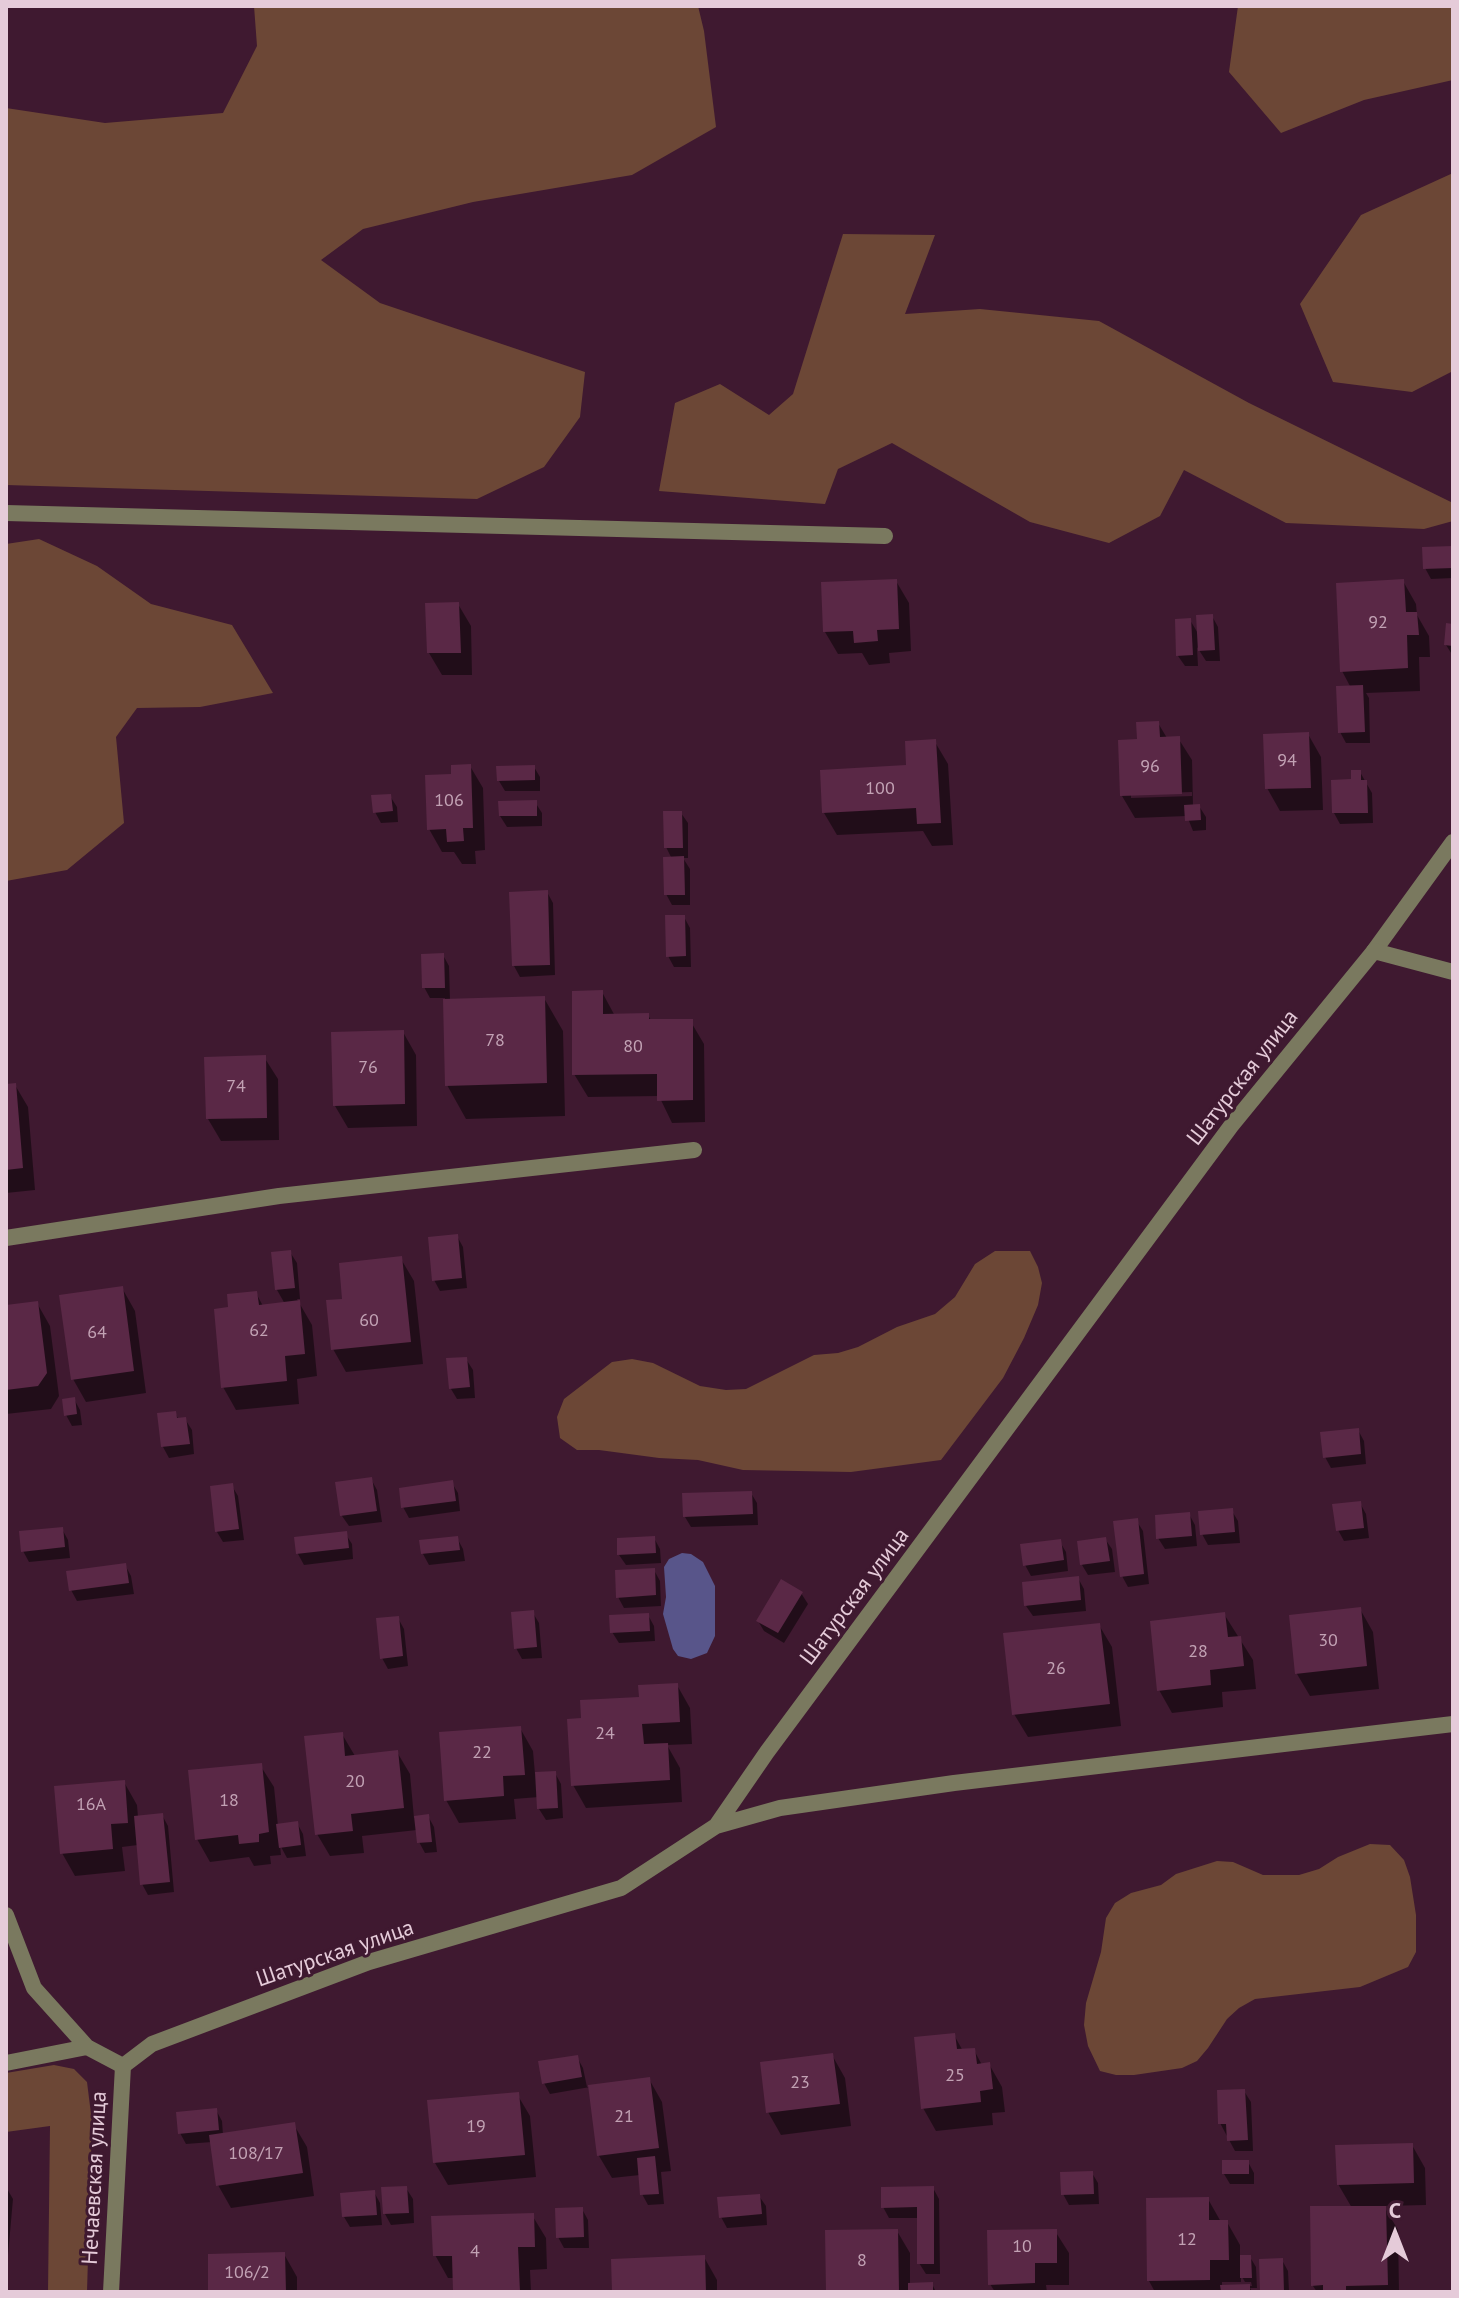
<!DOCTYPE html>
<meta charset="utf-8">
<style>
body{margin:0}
#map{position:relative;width:1459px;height:2298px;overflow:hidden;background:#3f1930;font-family:"PT Sans",sans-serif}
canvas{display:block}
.frame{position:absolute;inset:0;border:8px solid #e5cbd9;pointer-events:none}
.north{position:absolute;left:1355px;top:2194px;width:80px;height:80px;-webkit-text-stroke:6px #3f1930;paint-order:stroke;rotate:0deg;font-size:22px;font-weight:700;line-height:32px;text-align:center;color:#e5cbd9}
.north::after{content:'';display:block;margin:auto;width:28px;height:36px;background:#e5cbd9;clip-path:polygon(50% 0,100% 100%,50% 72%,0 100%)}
</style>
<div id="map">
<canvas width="1459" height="2298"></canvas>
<div class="frame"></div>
<div class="north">С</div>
</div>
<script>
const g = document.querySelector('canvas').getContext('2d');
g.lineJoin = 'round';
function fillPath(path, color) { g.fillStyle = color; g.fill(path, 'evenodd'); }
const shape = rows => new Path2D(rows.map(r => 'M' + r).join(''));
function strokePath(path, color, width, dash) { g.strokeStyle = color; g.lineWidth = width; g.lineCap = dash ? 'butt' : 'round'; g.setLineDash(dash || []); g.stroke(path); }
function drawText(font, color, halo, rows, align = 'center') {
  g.font = font + ' "PT Sans",sans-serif'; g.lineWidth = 6; g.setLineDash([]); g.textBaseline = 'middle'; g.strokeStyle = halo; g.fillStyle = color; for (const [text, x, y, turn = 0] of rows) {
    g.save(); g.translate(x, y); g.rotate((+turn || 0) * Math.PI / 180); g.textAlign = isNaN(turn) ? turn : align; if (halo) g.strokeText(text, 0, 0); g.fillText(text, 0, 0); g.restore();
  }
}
const green = shape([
 [254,6,698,6,704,31,716,127,632,175,473,202,363,229,321,260,380,303,585,372,580,417,544,467,477,499,6,485,6,108,105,123,223,113,257,46],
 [1238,6,1453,6,1453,80,1364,100,1281,133,1229,72],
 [1453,173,1453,371,1412,392,1333,382,1300,304,1361,215],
 [843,234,935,235,905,314,980,309,1099,321,1249,403,1453,503,1453,521,1424,529,1286,523,1184,470,1160,516,1109,543,1030,522,892,443,838,469,825,504,659,491,675,403,720,384,769,415,793,394],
 [39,539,97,566,151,604,232,625,273,693,200,707,137,708,116,737,124,823,67,870,6,881,6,544],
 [995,1251,1030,1251,1038,1267,1042,1283,1038,1305,1024,1338,1003,1378,941,1460,851,1472,743,1470,698,1460,659,1458,599,1450,577,1450,560,1438,557,1417,564,1399,612,1362,632,1359,653,1363,700,1386,726,1390,746,1389,814,1355,838,1353,858,1347,897,1327,935,1314,955,1297,975,1264],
 [1370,1844,1390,1845,1404,1860,1410,1877,1416,1915,1416,1952,1408,1967,1360,1987,1255,1999,1239,2008,1227,2019,1208,2048,1197,2061,1182,2068,1134,2075,1116,2075,1100,2071,1088,2046,1084,2025,1086,2003,1101,1952,1106,1918,1115,1903,1131,1893,1161,1885,1176,1874,1217,1861,1233,1862,1263,1875,1299,1875,1319,1869,1338,1857],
 [54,2065,74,2069,87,2082,92,2122,87,2292,48,2292,50,2126,6,2132,6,2073]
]);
const water = shape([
 [682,1553,691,1554,703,1562,715,1586,715,1636,707,1653,691,1659,678,1656,673,1649,663,1614,666,1597,664,1567,669,1559]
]);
const shadow = shape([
 [1453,548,1453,578,1431,579,1425,568],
 [896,581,909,603,911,651,889,653,890,663,869,665,862,653,838,654,825,632],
 [1403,581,1416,604,1417,615,1429,636,1430,657,1419,657,1420,691,1366,693,1369,698,1370,743,1346,743,1340,732,1351,688,1342,671],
 [458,604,471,626,472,675,442,675,429,653],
 [1212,616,1218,627,1220,661,1206,661,1197,647,1198,666,1185,666,1178,656,1190,620,1199,635],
 [1453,626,1453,656,1446,645],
 [1158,723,1167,738,1178,738,1192,760,1193,806,1199,806,1206,817,1206,830,1193,831,1187,816,1135,818,1122,796,1139,741],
 [1192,792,1192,796,1131,798,1131,794],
 [1308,734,1321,757,1323,810,1280,811,1267,788],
 [935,742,948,764,953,845,932,846,923,831,837,835,824,813,908,767],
 [470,766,483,788,485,850,475,851,476,864,462,864,454,852,442,852,429,829,453,776],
 [534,767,540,777,540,791,505,791,499,781],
 [1360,772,1372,793,1373,823,1340,824,1334,813],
 [390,796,397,807,398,822,381,823,375,812],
 [535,802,542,813,542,826,507,827,500,816],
 [681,813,688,823,688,858,683,858,690,869,690,905,672,905,666,894,672,859,666,847],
 [547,892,553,903,555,975,520,977,514,966],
 [684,917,690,928,691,967,674,967,668,956],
 [443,955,449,966,450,1000,544,998,563,1031,565,1116,466,1119,447,1085,445,998,430,998,424,987],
 [602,992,615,1016,648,1015,652,1022,691,1022,704,1044,705,1122,672,1123,659,1096,588,1097,574,1074],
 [403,1032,416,1055,417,1126,348,1128,335,1106],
 [264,1057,278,1079,279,1140,221,1141,208,1119],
 [15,1085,28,1107,35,1190,6,1193,6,1086],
 [457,1236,463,1247,467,1288,440,1291,434,1280],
 [290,1252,297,1263,300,1299,297,1299,312,1325,317,1376,297,1379,299,1404,236,1410,223,1387,231,1309,256,1293,263,1306,285,1304,277,1290],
 [401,1259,414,1281,423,1364,346,1372,333,1349,345,1301],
 [122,1288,135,1311,146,1393,86,1402,73,1379],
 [37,1303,50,1326,59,1396,51,1409,6,1414,6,1307],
 [466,1359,473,1370,475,1398,457,1399,451,1389],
 [74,1399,80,1410,82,1425,72,1426,66,1415],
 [175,1413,179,1420,185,1419,192,1430,194,1454,169,1458,163,1447],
 [1358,1430,1364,1441,1366,1464,1331,1468,1325,1457],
 [371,1479,377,1490,382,1522,349,1526,342,1516,338,1484],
 [452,1483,458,1493,460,1511,409,1518,403,1507],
 [232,1486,238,1496,244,1540,223,1542,217,1532],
 [751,1493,757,1503,758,1525,691,1527,685,1517],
 [1360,1503,1366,1514,1369,1538,1344,1541,1338,1530],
 [1232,1511,1238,1521,1240,1543,1208,1545,1202,1534],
 [1189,1514,1195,1525,1197,1546,1165,1549,1158,1538],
 [1136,1520,1143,1531,1149,1584,1128,1587,1122,1576],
 [62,1529,68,1540,70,1558,29,1562,23,1551],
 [345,1533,352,1544,353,1559,304,1565,298,1554,296,1539],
 [457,1538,463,1549,465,1561,429,1565,423,1554,421,1542],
 [654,1538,660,1549,661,1563,626,1565,619,1555],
 [1105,1539,1112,1549,1115,1572,1088,1575,1082,1565],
 [1060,1542,1066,1552,1068,1571,1031,1576,1025,1565],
 [125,1565,131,1576,134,1594,77,1601,71,1590],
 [654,1570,660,1581,661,1606,624,1608,618,1597],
 [1078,1578,1084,1589,1086,1611,1033,1616,1026,1606],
 [801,1593,808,1604,784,1643,764,1631,758,1621],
 [1360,1609,1373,1632,1379,1689,1310,1696,1297,1674,1291,1617],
 [533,1613,539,1623,542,1658,522,1659,516,1648],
 [1224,1614,1253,1660,1256,1689,1222,1692,1223,1707,1172,1713,1159,1690],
 [648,1615,654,1626,655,1641,619,1643,612,1632],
 [398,1618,404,1629,408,1666,388,1669,382,1658],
 [1099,1625,1112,1647,1121,1726,1028,1737,1014,1714],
 [677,1685,690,1708,692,1744,667,1745,680,1768,682,1802,586,1808,573,1785,583,1720],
 [520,1728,533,1751,535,1774,555,1773,561,1784,563,1818,546,1820,539,1809,539,1797,514,1799,516,1819,459,1823,446,1800],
 [342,1734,355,1756,397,1752,410,1774,414,1818,428,1816,434,1827,437,1852,425,1853,419,1842,417,1830,362,1836,364,1853,330,1856,317,1834],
 [260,1765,274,1787,278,1826,297,1823,303,1834,306,1856,287,1858,280,1845,281,1855,270,1856,271,1864,254,1866,249,1857,210,1862,197,1839],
 [124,1782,137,1805,138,1817,162,1815,168,1826,174,1892,148,1895,142,1884,138,1845,122,1847,125,1871,75,1876,62,1853],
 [954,2035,963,2051,974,2050,982,2065,989,2064,1002,2087,1005,2112,992,2113,993,2125,936,2131,923,2108],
 [832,2055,845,2078,851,2126,781,2135,768,2112],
 [577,2057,583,2068,587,2087,649,2079,662,2102,671,2171,661,2172,664,2204,648,2205,642,2194,640,2175,612,2178,599,2156,590,2087,550,2094,544,2083],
 [1244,2091,1251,2102,1253,2151,1235,2151,1220,2123],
 [517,2094,530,2116,536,2177,448,2185,435,2163],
 [216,2110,222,2121,223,2135,294,2125,307,2147,314,2196,231,2208,218,2185,212,2142,186,2144,180,2133],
 [1412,2145,1425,2168,1426,2205,1384,2206,1398,2230,1399,2292,1317,2292,1313,2286,1352,2208,1338,2184],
 [1248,2162,1254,2173,1254,2184,1230,2184,1224,2174],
 [1092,2173,1098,2183,1099,2204,1069,2205,1063,2194],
 [6,2187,13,2199,8,2255,6,2255],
 [406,2188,413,2199,414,2223,391,2225,385,2214],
 [933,2188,939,2199,940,2274,926,2274,919,2263,919,2218,889,2218,883,2207],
 [374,2192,380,2203,382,2225,350,2227,344,2217],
 [759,2196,766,2206,767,2225,727,2228,721,2217],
 [1208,2199,1221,2222,1227,2222,1240,2245,1240,2257,1250,2257,1256,2267,1257,2288,1250,2288,1252,2292,1155,2292,1149,2281],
 [1241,2275,1245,2282,1251,2282,1252,2286,1222,2287,1222,2282,1241,2282],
 [582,2209,588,2220,589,2248,564,2248,558,2237],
 [532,2215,546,2238,547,2269,530,2270,531,2292,455,2292,455,2278,448,2278,435,2255],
 [897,2231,910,2253,910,2285,932,2284,936,2292,828,2292],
 [1055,2231,1069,2253,1069,2285,1046,2285,1047,2292,995,2292,990,2284],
 [284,2254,297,2277,297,2292,210,2292],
 [704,2257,717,2280,717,2292,614,2292],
 [1282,2260,1288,2271,1289,2291,1308,2292,1262,2292]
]);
const building = shape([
 [1453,546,1453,568,1423,569,1422,547],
 [897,579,899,629,877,630,878,641,854,643,853,631,823,632,821,582],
 [1404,579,1406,612,1417,612,1419,635,1407,635,1408,668,1340,672,1336,583],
 [459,602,461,653,427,653,425,603],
 [1213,614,1215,650,1198,651,1196,615],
 [1191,618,1193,655,1176,656,1175,619],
 [1446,623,1453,624,1453,646,1444,645],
 [1363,685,1365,732,1338,733,1336,686],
 [1159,721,1160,737,1180,736,1182,794,1120,796,1118,740,1137,739,1136,722],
 [1309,732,1311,788,1265,789,1263,734],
 [936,739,941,823,917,824,916,808,822,813,820,770,906,765,905,741],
 [471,764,473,828,463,828,464,841,447,842,446,829,427,830,425,775,451,774,451,765],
 [535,765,535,780,497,781,496,766],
 [1351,770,1361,770,1361,780,1367,780,1368,813,1332,813,1331,780,1351,779],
 [391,794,393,811,373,813,371,795],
 [537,800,537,816,499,816,498,801],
 [1200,804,1201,820,1185,821,1184,805],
 [663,811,682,811,683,848,664,848],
 [684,856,685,895,664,895,663,857],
 [548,890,550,965,512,966,509,892],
 [665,915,685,915,686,956,666,957],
 [444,953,445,988,422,988,421,954],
 [603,990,603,1014,649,1013,649,1019,693,1019,693,1100,657,1101,657,1074,572,1075,572,991],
 [545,996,547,1083,445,1086,443,999],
 [404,1030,405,1104,333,1106,331,1032],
 [266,1055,267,1118,206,1119,204,1057],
 [16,1083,23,1168,6,1170,6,1084],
 [458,1234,462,1278,432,1281,428,1237],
 [291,1250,295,1288,275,1290,271,1252],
 [402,1256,411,1342,331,1350,326,1300,342,1299,339,1263],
 [123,1286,134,1371,71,1380,59,1295],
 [257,1291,259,1305,300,1300,305,1354,285,1356,287,1381,221,1388,214,1309,228,1307,227,1294],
 [38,1301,47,1373,38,1386,6,1390,6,1305],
 [467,1357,470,1387,449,1389,446,1358],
 [75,1397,77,1414,64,1416,62,1399],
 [176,1411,177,1418,186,1417,190,1444,161,1447,157,1413],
 [1359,1428,1361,1454,1323,1458,1320,1432],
 [372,1477,377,1511,340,1516,335,1482],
 [453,1480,456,1501,401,1508,399,1488],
 [233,1483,239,1529,215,1532,210,1486],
 [752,1491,753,1514,683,1517,682,1493],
 [1361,1501,1364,1528,1336,1531,1332,1504],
 [1233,1508,1235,1532,1200,1535,1198,1511],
 [1190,1512,1192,1536,1156,1539,1155,1515],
 [1138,1518,1144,1574,1120,1577,1113,1521],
 [63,1527,65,1547,21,1552,19,1531],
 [347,1531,349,1548,296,1554,294,1537],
 [458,1536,460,1550,421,1554,419,1540],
 [655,1536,656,1553,617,1555,617,1538],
 [1106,1537,1110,1561,1080,1565,1077,1541],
 [1061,1539,1064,1560,1023,1566,1020,1544],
 [126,1563,129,1583,69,1591,66,1571],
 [655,1568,656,1595,616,1598,615,1570],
 [1079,1576,1081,1600,1024,1606,1022,1582],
 [781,1579,803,1592,778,1633,756,1621],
 [1361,1607,1367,1666,1295,1674,1289,1615],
 [534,1610,537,1647,514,1649,511,1612],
 [1225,1612,1228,1637,1241,1636,1244,1666,1210,1670,1211,1685,1157,1691,1150,1621],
 [649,1613,650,1631,610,1633,609,1615],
 [399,1616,403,1656,380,1659,376,1618],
 [1100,1623,1110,1704,1012,1715,1003,1633],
 [678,1683,680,1722,642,1724,644,1744,668,1743,670,1780,571,1786,567,1719,581,1718,580,1700,639,1697,638,1685],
 [521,1726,525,1775,503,1776,504,1796,444,1801,439,1732],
 [343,1732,345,1756,398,1750,404,1808,351,1814,353,1831,315,1835,304,1736],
 [262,1763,269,1832,259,1834,259,1842,239,1844,238,1835,195,1840,188,1770],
 [556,1771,558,1808,537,1809,535,1772],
 [125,1780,128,1823,111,1824,113,1849,60,1854,54,1786],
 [163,1813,170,1882,140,1885,134,1816],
 [429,1814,432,1842,417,1843,414,1816],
 [298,1821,301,1845,279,1848,276,1824],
 [955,2033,957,2049,975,2048,977,2064,990,2062,993,2089,980,2091,981,2102,921,2109,914,2037],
 [833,2053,840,2104,766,2113,760,2062],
 [578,2055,582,2077,542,2084,538,2061],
 [650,2077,659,2148,597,2156,588,2085],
 [1245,2089,1248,2140,1227,2141,1226,2124,1218,2124,1217,2090],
 [519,2092,525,2155,433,2163,427,2100],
 [217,2108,219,2130,178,2134,176,2112],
 [295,2122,303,2173,216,2186,209,2135],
 [1413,2143,1414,2183,1337,2185,1335,2145],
 [655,2156,659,2194,640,2195,637,2158],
 [1222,2160,1249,2160,1249,2174,1222,2174],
 [1093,2171,1094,2194,1061,2195,1060,2172],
 [407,2186,409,2213,383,2214,381,2187],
 [934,2186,934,2264,917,2264,917,2207,881,2208,881,2187],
 [375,2190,377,2215,342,2217,340,2193],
 [760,2194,762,2214,719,2218,717,2197],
 [1209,2197,1209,2220,1228,2220,1229,2260,1210,2260,1210,2280,1147,2281,1146,2198],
 [1310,2206,1386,2206,1388,2285,1346,2286,1346,2292,1323,2292,1323,2285,1311,2286],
 [583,2207,584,2237,556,2238,555,2208],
 [534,2213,535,2247,518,2247,520,2292,453,2292,452,2256,433,2256,431,2216],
 [898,2229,899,2292,826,2292,825,2230],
 [1057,2229,1057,2263,1035,2263,1035,2283,988,2285,987,2230],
 [285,2252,286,2292,208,2292,208,2254],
 [705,2255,706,2292,612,2292,611,2259],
 [1240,2255,1251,2255,1252,2278,1240,2278],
 [1283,2258,1284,2292,1260,2292,1259,2259],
 [933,2282,933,2292,908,2292,908,2283],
 [1250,2284,1250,2292,1221,2292,1220,2285]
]);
const service = shape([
 [6,513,885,536],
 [1374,951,1453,842],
 [6,1238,279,1196,694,1150],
 [6,1915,34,1988,87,2047,123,2066],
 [6,2063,87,2047]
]);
const minor = shape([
 [716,1826,780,1808,954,1783,1453,1724],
 [111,2292,123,2066,152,2044,369,1962,621,1888,716,1826,767,1752,1231,1126,1374,951,1453,972]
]);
const numberNames = [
 ["92",1378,623],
 ["94",1287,761],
 ["96",1150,767],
 ["100",880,789],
 ["106",449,801],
 ["78",495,1041],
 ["80",633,1047],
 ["76",368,1068],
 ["74",236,1087],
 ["60",369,1321],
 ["62",259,1331],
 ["64",97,1333],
 ["30",1328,1641],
 ["28",1198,1652],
 ["26",1056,1669],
 ["24",605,1734],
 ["22",482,1753],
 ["20",355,1782],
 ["18",229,1801],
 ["16А",91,1805],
 ["25",955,2076],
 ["23",800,2083],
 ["21",624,2117],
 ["19",476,2127],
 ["108/17",256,2154],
 ["12",1187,2240],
 ["10",1022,2247],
 ["4",475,2252],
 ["8",862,2261],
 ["106/2",247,2273]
];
const streetNames = [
 ["Шатурская улица",1243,1078,-52],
 ["Шатурская улица",855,1597,-53],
 ["Шатурская улица",335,1954,-19],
 ["Нечаевская улица",95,2178,-87]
];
fillPath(green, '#6c4736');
fillPath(water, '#58558a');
fillPath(shadow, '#0007');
fillPath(building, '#5a2846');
strokePath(service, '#7a795f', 16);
strokePath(minor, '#7a795f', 16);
drawText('18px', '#c2a2b4', null, numberNames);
drawText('22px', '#e5cbd9', '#3f1930', streetNames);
</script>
